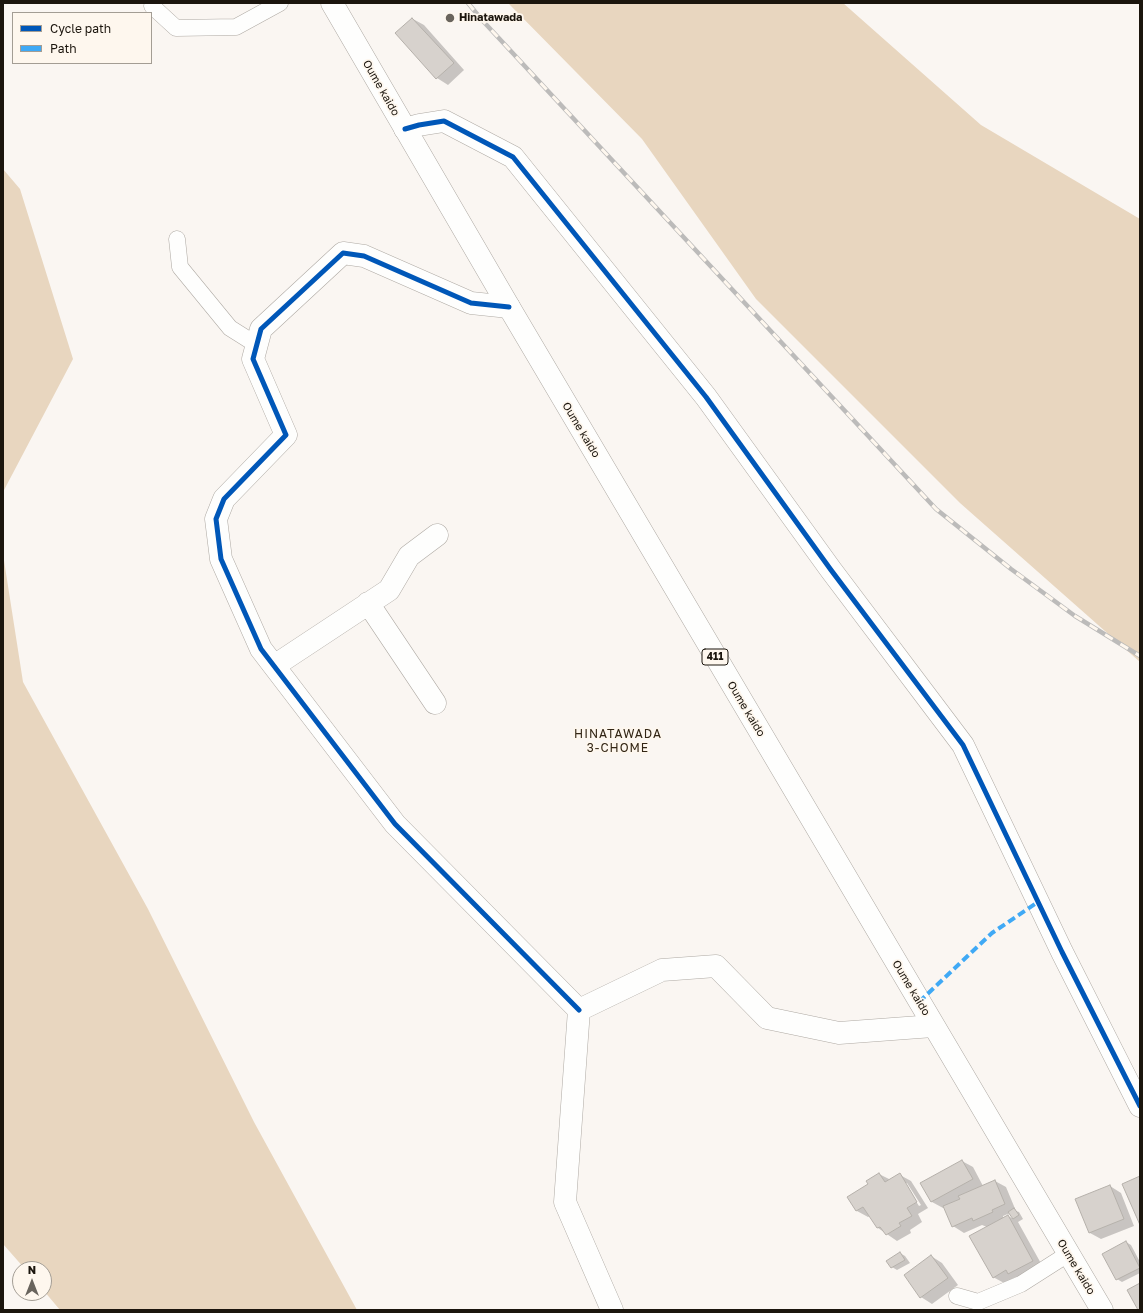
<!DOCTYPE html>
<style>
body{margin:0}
#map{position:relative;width:1143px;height:1313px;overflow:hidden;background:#faf6f2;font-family:"Golos Text",sans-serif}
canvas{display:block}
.frame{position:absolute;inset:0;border:4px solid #1b150d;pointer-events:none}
.legend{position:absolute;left:12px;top:12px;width:140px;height:52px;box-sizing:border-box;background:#fef7ee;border:1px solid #a39d94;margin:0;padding:5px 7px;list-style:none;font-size:12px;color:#1b150d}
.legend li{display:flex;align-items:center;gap:8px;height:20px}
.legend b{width:20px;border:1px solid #a39d94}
.north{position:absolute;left:12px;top:1261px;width:40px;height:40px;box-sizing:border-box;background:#fef7ee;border:1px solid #a39d94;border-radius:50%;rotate:0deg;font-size:11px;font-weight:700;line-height:16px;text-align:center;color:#1b150d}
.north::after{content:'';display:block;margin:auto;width:14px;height:18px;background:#69645d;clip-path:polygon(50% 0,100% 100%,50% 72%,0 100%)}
</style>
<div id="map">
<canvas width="1143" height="1313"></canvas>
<div class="frame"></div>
<ul class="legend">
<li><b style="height:5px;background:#0057b8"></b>Cycle path</li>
<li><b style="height:5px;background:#3fa9f5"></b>Path</li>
</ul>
<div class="north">N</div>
</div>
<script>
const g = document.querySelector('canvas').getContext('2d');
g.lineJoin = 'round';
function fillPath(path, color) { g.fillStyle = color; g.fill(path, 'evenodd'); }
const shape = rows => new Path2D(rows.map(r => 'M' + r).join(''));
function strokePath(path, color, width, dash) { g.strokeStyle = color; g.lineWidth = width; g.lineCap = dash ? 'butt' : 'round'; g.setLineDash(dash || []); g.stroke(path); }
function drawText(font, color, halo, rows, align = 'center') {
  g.font = font + ' "Golos Text",sans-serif'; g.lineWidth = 3.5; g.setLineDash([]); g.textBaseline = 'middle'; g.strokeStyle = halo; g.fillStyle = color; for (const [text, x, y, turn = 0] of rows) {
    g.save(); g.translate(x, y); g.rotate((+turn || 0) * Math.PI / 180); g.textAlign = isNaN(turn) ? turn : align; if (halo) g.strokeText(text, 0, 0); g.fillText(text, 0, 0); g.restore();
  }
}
const forest = shape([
 [508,3,843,3,981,125,1140,219,1140,662,960,503,756,299,642,139],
 [3,169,20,189,73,359,3,492],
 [3,554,23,682,148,909,254,1122,357,1310,60,1310,44,1291,44,1269,25,1269,3,1244]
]);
const shadow = shape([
 [413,19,424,25,464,70,448,85,437,78],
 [962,1161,973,1167,983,1186,995,1181,1006,1187,1016,1211,1019,1212,1023,1219,1018,1222,1043,1267,1020,1280,1016,1277,1004,1283,993,1277,987,1227,982,1225,964,1233,953,1226,945,1207,943,1208,932,1202,922,1183],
 [1010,1213,1014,1219,1008,1216,1003,1218,1003,1216],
 [879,1174,891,1180,900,1175,911,1181,928,1208,918,1214,922,1222,910,1230,911,1233,897,1241,878,1228,870,1216,868,1217,857,1211,848,1197,869,1184],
 [904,1183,907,1183,921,1205,919,1206],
 [1110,1186,1121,1193,1134,1226,1101,1239,1090,1233],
 [1126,1242,1131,1245,1140,1262,1140,1273,1122,1282,1117,1279],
 [900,1253,905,1256,910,1263,897,1270,892,1267],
 [931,1256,942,1263,958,1285,932,1304,921,1297]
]);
const building = shape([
 [412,18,454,63,436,79,395,33,412,18],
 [962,1160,973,1179,931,1202,920,1183,962,1160],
 [879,1173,885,1182,900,1173,917,1202,907,1208,912,1216,899,1223,901,1226,886,1235,880,1227,877,1228,863,1207,856,1211,847,1197,868,1184,866,1181,879,1173],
 [1140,1176,1140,1225,1122,1184,1140,1176],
 [995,1180,1005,1204,992,1210,993,1212,973,1221,972,1218,952,1227,943,1206,960,1199,958,1196,995,1180],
 [1110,1185,1124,1219,1089,1233,1075,1199,1110,1185],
 [1014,1208,1019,1215,1013,1219,1008,1212,1014,1208],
 [1008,1215,1033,1261,1008,1274,1006,1270,993,1278,969,1236,1008,1215],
 [1126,1241,1140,1268,1116,1280,1102,1254,1126,1241],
 [900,1252,905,1260,891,1268,886,1261,900,1252],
 [931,1255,948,1278,920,1298,904,1275,931,1255],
 [1140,1283,1140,1310,1138,1310,1127,1290,1140,1283]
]);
const lane = shape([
 [152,6,176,28,236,27,280,3],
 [177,239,180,267,230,328,257,345],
 [957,1296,978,1302,1021,1284,1068,1254]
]);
const street = shape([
 [405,129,419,125,444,121,513,157,706,397,831,570,963,745,1062,952,1140,1106],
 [509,307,471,303,364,256,343,253,261,329,253,359,286,435,224,499,216,519,221,559,261,649,395,824,579,1010],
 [368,603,435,703],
 [274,666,389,590,409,556,437,535],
 [612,1310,565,1202,579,1010,662,970,716,966,767,1018,839,1033,933,1026]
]);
const highway = shape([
 [332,3,509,307,1102,1310]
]);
const rail = shape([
 [468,3,482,20,936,509,1011,569,1075,616,1140,656]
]);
const quiet = shape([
 [919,1002,992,933,1038,902]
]);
const cycleway = shape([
 [405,129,419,125,444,121,513,157,706,397,831,570,963,745,1062,952,1140,1106],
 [509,307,471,303,364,256,343,253,261,329,253,359,286,435,224,499,216,519,221,559,261,649,395,824,579,1010]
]);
const markers = [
 [450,18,5,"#69645d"]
];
const shields = [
 [715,657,26]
];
const shieldNames = [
 ["411",715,657]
];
const poiNames = [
 ["Hinatawada",459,18]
];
const streetNames = [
 ["Oume kaido",381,88,60],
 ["Oume kaido",581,430,59],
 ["Oume kaido",746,709,59],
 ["Oume kaido",911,988,59],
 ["Oume kaido",1076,1267,59]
];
const neighbourhoodNames = [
 ["HINATAWADA",618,734],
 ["3-CHOME",618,748]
];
fillPath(forest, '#e8d6bf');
fillPath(shadow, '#0003');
fillPath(building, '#d7d2cd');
strokePath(building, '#b5b0aa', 1);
strokePath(lane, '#aea9a3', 17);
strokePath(street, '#aea9a3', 23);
strokePath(highway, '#aea9a3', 23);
strokePath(lane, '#fefefd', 16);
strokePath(street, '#fefefd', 22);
strokePath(highway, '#fefefd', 22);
strokePath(rail, '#bcbbba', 4.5);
strokePath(rail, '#fef7ee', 3, [9]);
strokePath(quiet, '#3fa9f5', 4, [8, 4]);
strokePath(cycleway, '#0057b8', 5);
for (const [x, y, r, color] of markers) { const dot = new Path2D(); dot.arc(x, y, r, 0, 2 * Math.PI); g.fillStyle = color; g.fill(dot); strokePath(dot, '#fef7ee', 1.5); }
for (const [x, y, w] of shields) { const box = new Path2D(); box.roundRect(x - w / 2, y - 8, w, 16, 3); g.fillStyle = '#fef7ee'; g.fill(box); strokePath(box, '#1b150d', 1); }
drawText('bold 10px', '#1b150d', null, shieldNames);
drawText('bold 11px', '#1b150d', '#fef7ee', poiNames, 'left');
drawText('11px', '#1b150d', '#fef7ee', streetNames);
g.letterSpacing = '1px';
drawText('12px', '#332615', '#fef7ee', neighbourhoodNames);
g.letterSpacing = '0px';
</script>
